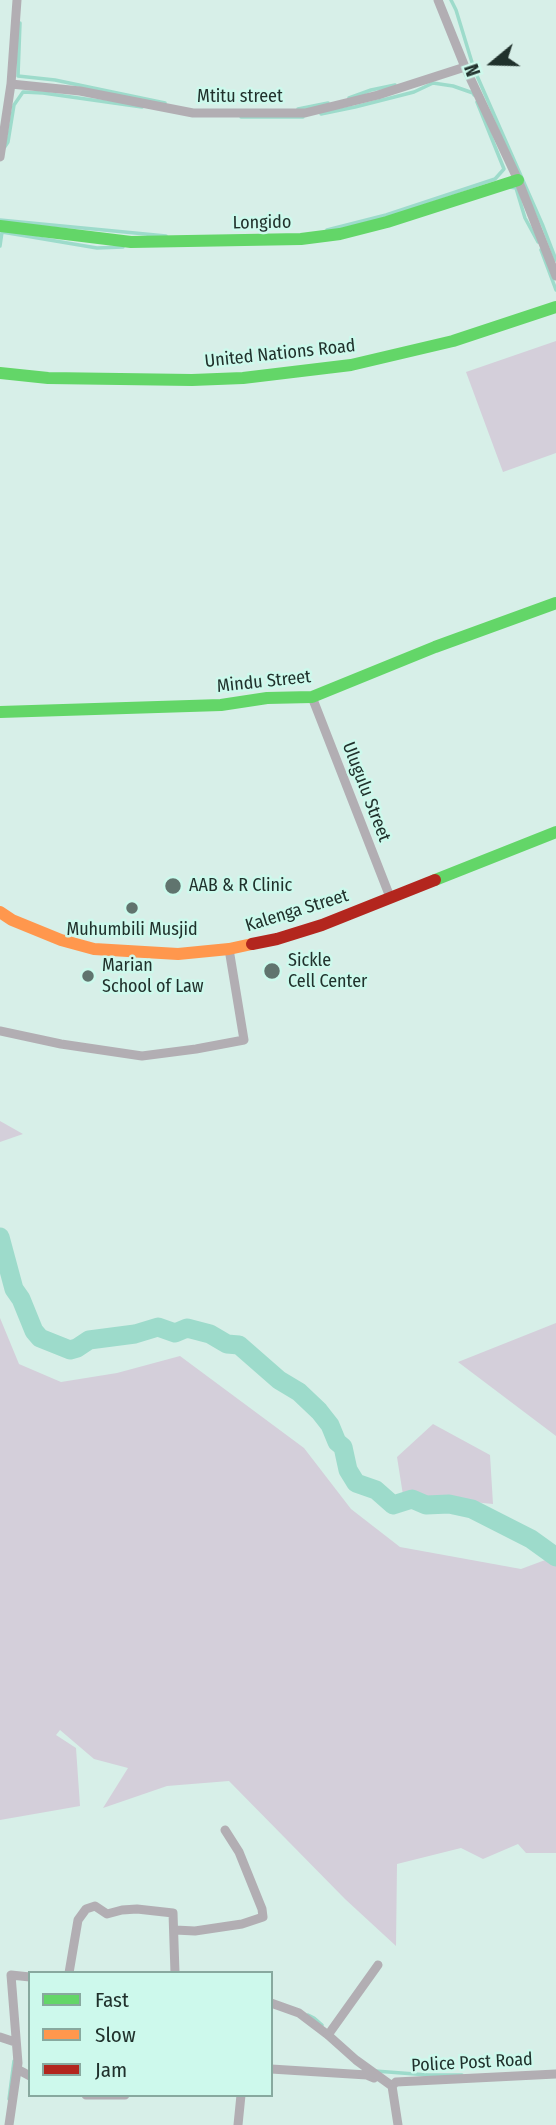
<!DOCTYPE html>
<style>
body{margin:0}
#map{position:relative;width:556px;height:2125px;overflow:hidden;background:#d7efe8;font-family:"Fira Sans Condensed",sans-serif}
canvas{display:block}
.legend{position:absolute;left:28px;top:1971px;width:245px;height:126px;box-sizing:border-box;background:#cdf9ec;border:2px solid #88a99f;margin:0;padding:9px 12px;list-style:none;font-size:21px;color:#20312c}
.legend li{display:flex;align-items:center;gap:14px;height:35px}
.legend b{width:35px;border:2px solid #88a99f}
.north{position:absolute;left:458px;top:28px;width:70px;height:70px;-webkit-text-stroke:5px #cdf9ec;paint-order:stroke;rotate:251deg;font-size:19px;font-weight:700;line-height:28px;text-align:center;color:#20312c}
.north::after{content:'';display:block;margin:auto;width:24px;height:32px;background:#20312c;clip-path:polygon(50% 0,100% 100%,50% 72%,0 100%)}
</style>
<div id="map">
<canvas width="556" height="2125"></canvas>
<ul class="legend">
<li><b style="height:9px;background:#63d668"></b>Fast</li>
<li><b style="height:9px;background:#ff974d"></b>Slow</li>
<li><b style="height:9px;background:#b3261e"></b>Jam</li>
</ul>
<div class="north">N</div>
</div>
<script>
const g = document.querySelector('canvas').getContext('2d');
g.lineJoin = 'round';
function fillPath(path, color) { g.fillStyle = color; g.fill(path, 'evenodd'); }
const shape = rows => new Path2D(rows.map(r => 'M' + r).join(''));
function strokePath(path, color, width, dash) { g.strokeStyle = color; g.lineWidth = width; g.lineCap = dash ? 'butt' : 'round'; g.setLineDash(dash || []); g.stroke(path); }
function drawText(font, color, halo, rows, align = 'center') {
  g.font = font + ' "Fira Sans Condensed",sans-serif'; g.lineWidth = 5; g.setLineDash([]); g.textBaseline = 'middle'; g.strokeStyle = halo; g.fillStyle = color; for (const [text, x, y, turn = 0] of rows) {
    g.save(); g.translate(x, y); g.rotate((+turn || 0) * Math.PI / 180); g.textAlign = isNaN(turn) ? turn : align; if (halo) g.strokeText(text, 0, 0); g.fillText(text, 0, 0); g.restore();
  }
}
const green = shape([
 [556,341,556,453,503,472,466,372],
 [0,1121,23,1134,0,1142],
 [0,1318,19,1364,61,1382,117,1373,180,1356,304,1448,351,1509,400,1547,521,1569,556,1556,556,1853,526,1853,518,1844,483,1859,461,1848,397,1864,396,1946,345,1899,229,1781,167,1786,103,1808,128,1768,94,1759,60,1730,56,1735,76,1748,80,1806,0,1820],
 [556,1323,556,1436,458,1362],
 [433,1424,490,1455,493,1504,403,1495,397,1457]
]);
const stream = shape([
 [451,0,456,10,474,69,543,226,556,260],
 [20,23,18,76,55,80,165,103],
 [349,98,371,90,395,85],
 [298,109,328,103],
 [321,114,355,107,414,92,433,83,453,86,473,93,474,95],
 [241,117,303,117],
 [4,148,8,142,14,105,23,92,43,93,142,107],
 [510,187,516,188,525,218,538,242],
 [0,220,166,236],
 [327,230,386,215,495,179,504,169,477,102],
 [0,246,2,232,97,248,123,247],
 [541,250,556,290],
 [308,2015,314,2018,322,2025],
 [375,2071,428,2075,462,2075],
 [9,2099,14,2061]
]);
const river = shape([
 [0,1237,14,1289,21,1299,34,1331,40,1338,70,1350,77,1348,89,1340,135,1334,158,1327,175,1333,187,1328,210,1334,227,1344,239,1345,279,1380,299,1392,319,1411,330,1425,337,1442,343,1447,348,1470,356,1483,376,1490,393,1505,412,1499,426,1505,449,1504,472,1509,531,1539,556,1557]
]);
const street = shape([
 [438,0,465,67,518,180,556,276],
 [11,84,80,91,193,113,305,113,378,95,465,67],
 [0,157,11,84,17,0],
 [312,697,390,897],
 [0,1031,61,1044,142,1056,196,1049,244,1040,229,949],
 [175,1930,195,1931,242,1924,263,1917,262,1909,239,1852,225,1830],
 [69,1973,78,1920,86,1909,95,1906,107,1914,122,1910,137,1909,173,1913,175,1973],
 [271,2003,299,2013,328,2035,356,2060,392,2086],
 [328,2035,378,1965],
 [0,2037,15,2042],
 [17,2069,30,2076],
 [271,2069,367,2075,374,2078],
 [392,2086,396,2082,556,2074],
 [392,2086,398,2125],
 [86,2095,125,2095],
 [9,2125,18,2063,11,1975,30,1977],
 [238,2125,241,2095]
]);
const fast = shape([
 [0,226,131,242,301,239,340,234,387,222,518,180],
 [0,373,48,378,192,380,243,378,351,365,453,341,556,307],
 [0,712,221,705,267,698,312,697,435,647,556,603],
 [435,880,556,832]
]);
const slow = shape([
 [0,912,12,920,61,940,94,949,178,954,229,949,252,944]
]);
const jam = shape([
 [252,944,277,939,322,925,435,880]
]);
const markers = [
 [173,886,9,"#60746e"],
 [132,908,7,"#60746e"],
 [272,971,9,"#60746e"],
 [88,976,7,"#60746e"]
];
const streetNames = [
 ["Mtitu street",240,97],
 ["Longido",262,223,-1],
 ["United Nations Road",280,354,-6],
 ["Mindu Street",264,682,-6],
 ["Ulugulu Street",366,792,69],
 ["Kalenga Street",297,911,-17],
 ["Police Post Road",472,2063,-3]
];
const poiNames = [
 ["AAB & R Clinic",189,886],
 ["Muhumbili Musjid",132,930,"center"],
 ["Sickle",288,961],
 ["Cell Center",288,982],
 ["Marian",102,966],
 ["School of Law",102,987]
];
fillPath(green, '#d4cfda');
strokePath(stream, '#9ddbcb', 3.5);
strokePath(river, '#9ddbcb', 19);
strokePath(street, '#b2aeb3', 9);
strokePath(fast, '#63d668', 12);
strokePath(slow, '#ff974d', 12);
strokePath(jam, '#b3261e', 12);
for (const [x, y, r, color] of markers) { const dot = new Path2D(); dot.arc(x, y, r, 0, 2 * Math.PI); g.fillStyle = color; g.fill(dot); strokePath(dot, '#cdf9ec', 2.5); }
drawText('18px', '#20312c', '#cdf9ec', streetNames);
drawText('18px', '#20312c', '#cdf9ec', poiNames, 'left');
</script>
